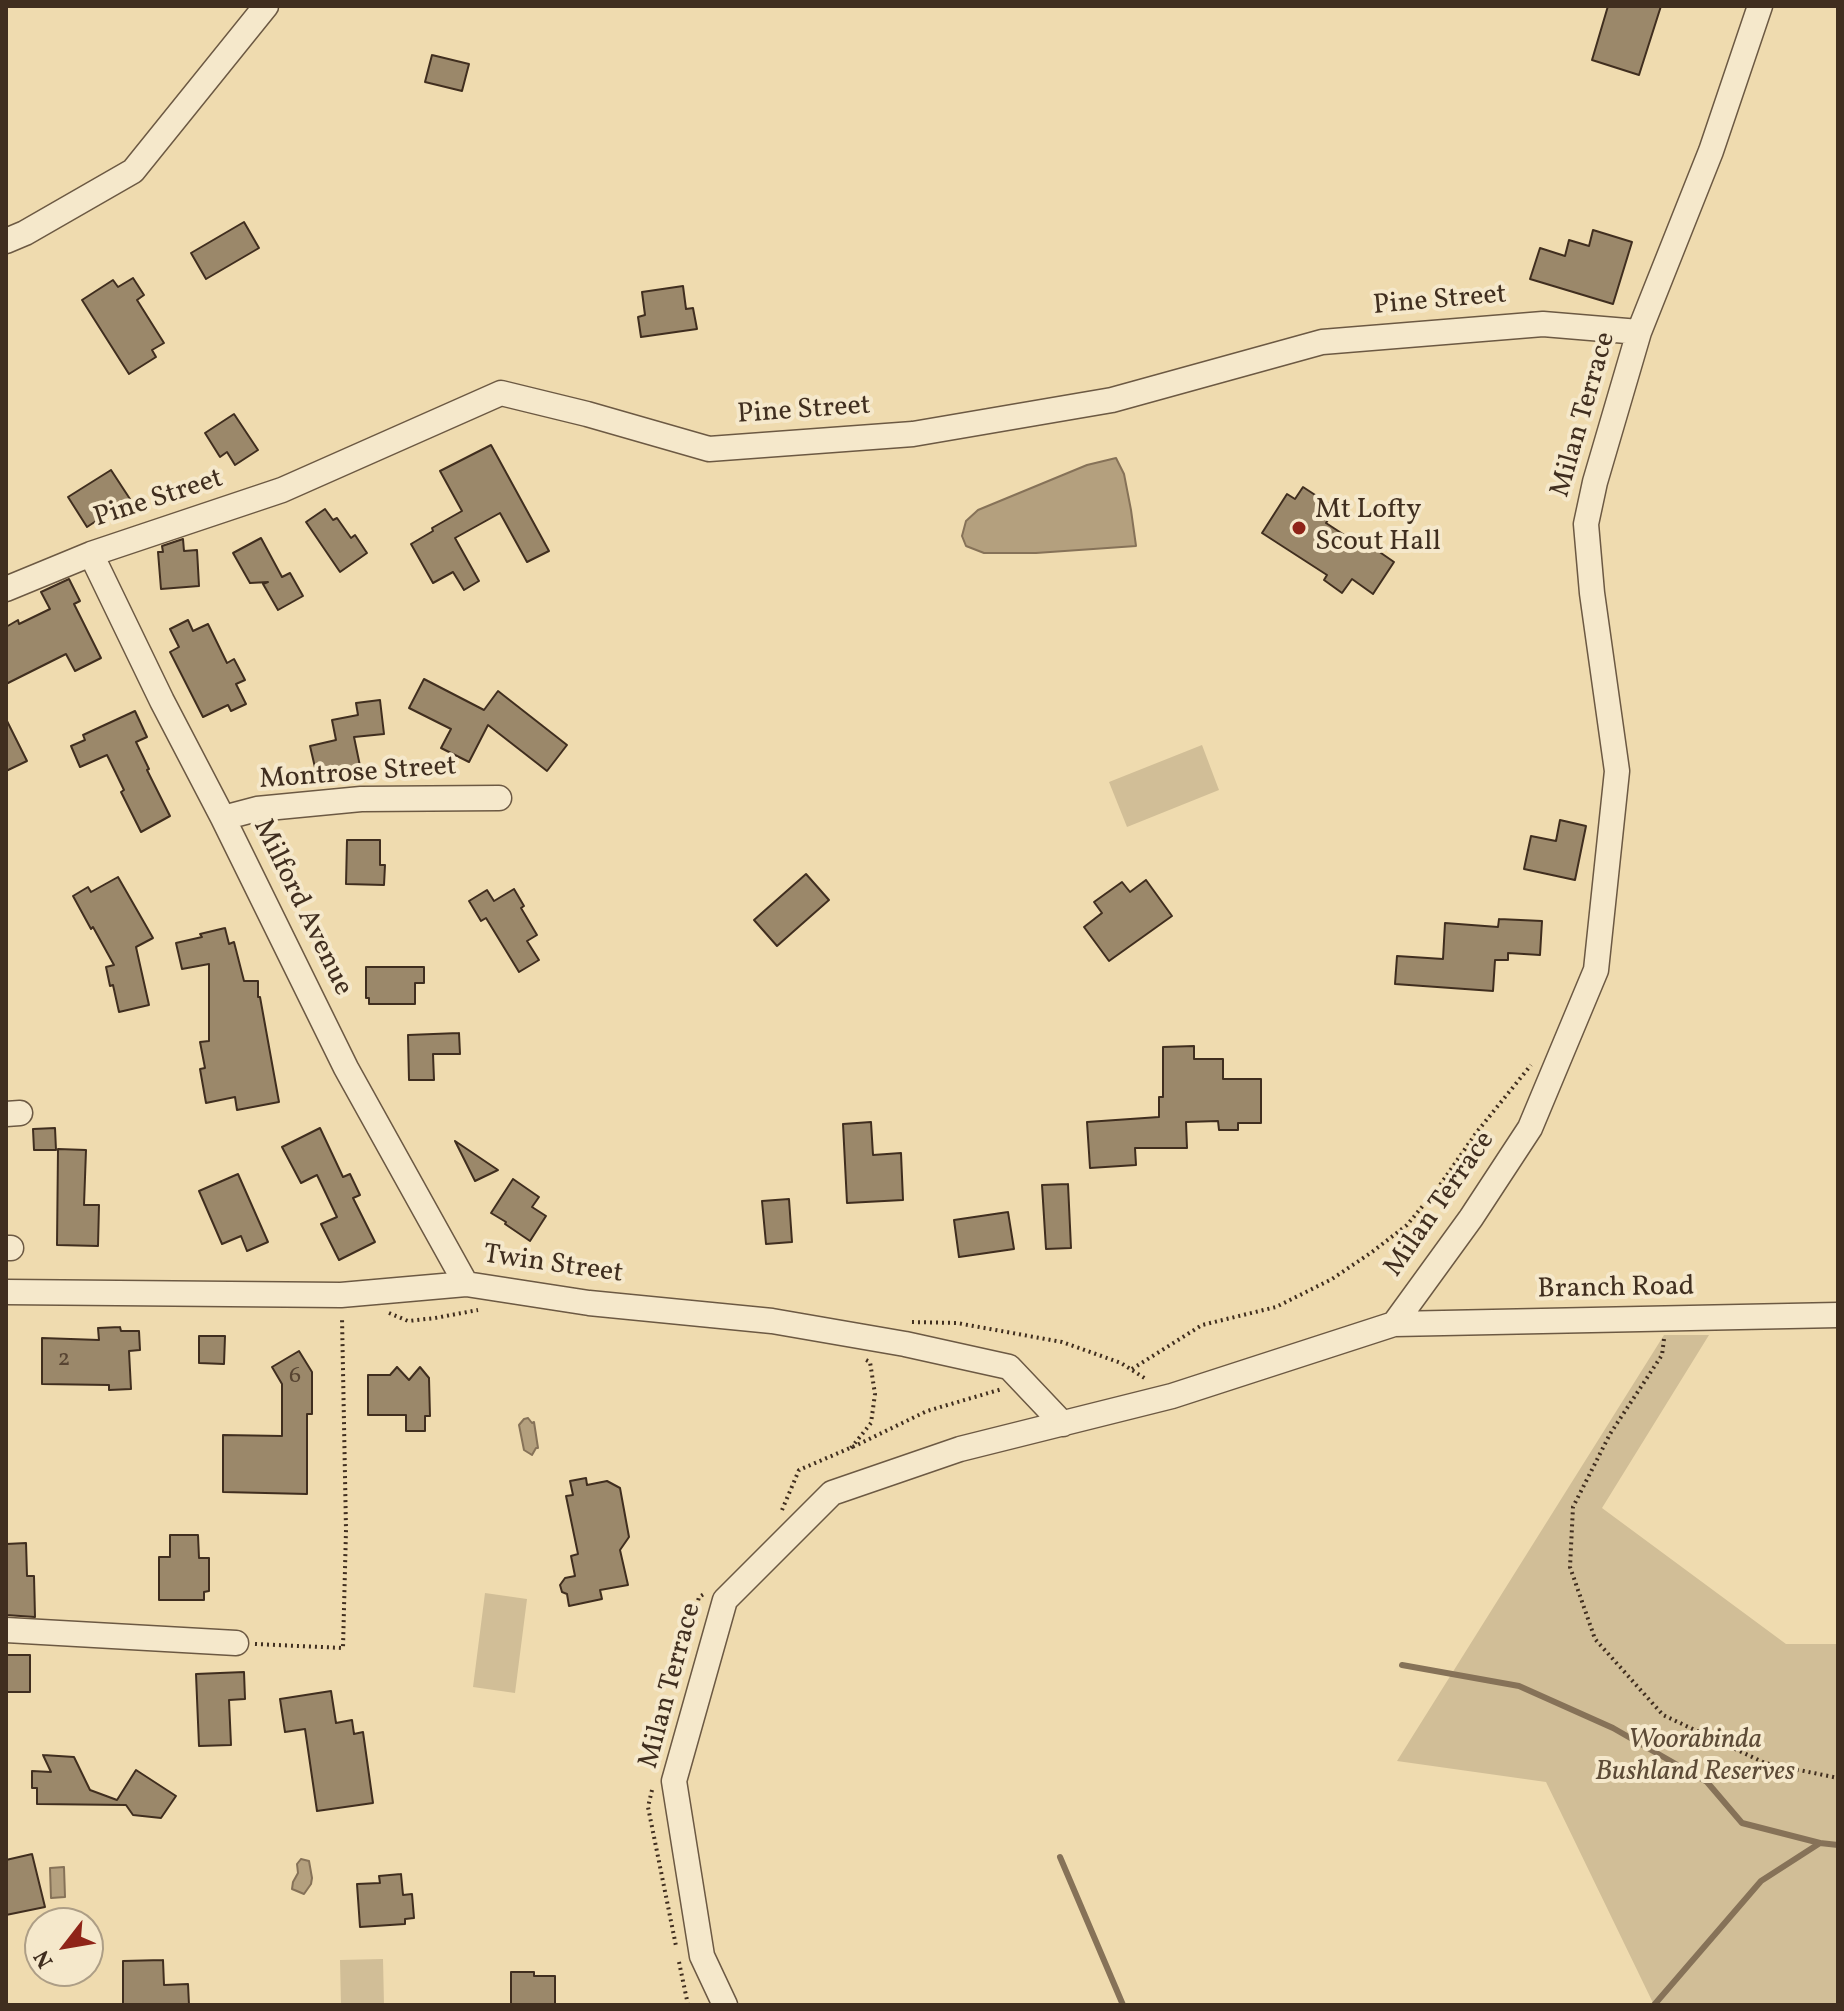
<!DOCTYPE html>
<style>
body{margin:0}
#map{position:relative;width:1844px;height:2011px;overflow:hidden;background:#efdbaf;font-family:Vollkorn,serif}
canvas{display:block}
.frame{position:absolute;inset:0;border:8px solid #402e1f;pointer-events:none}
.north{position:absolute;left:24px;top:1907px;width:80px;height:80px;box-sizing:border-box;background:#f5e8cb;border:2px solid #ad9e86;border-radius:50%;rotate:239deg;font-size:22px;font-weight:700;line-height:32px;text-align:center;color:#402e1f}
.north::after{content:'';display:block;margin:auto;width:28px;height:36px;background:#8f2418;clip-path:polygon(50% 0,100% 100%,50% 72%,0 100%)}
</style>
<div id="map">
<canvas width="1844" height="2011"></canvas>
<div class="frame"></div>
<div class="north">N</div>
</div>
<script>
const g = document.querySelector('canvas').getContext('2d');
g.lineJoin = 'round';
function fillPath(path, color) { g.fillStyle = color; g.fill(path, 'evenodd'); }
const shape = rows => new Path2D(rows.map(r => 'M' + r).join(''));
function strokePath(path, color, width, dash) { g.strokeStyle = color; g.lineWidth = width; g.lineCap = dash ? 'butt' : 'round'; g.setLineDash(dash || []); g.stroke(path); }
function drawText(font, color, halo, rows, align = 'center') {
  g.font = font + ' Vollkorn,serif'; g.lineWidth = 8; g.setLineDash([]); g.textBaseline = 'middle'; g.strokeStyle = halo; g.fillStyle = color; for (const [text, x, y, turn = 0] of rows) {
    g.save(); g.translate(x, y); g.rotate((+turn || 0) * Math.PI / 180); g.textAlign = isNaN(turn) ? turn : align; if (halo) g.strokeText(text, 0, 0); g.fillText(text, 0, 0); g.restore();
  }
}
const green = shape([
 [1202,745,1219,790,1127,827,1109,782],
 [1664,1335,1709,1335,1602,1508,1786,1644,1838,1644,1838,2005,1654,2005,1546,1782,1397,1761],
 [485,1593,527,1599,515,1693,473,1687],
 [383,1959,384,2005,341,2005,340,1960]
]);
const water = shape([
 [1116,458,1124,474,1131,510,1136,546,1036,553,984,553,966,546,962,536,966,521,978,510,1087,465,1116,458],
 [528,1418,532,1423,534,1422,538,1448,536,1448,532,1455,524,1450,519,1425,524,1419,528,1418],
 [301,1859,309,1861,312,1878,311,1884,304,1894,292,1889,293,1882,298,1873,297,1864,301,1859],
 [64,1867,65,1897,51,1898,50,1868,64,1867]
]);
const stream = shape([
 [1402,1665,1519,1686,1613,1728,1707,1782,1742,1823,1820,1843],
 [1060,1857,1123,2005],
 [1654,2005,1761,1881,1820,1843,1838,1845]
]);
const building = shape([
 [1608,6,1661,6,1639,75,1592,60,1608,6],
 [432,55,469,64,462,91,425,82,432,55],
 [244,222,259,248,206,279,191,253,244,222],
 [1593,230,1632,242,1613,304,1530,279,1540,248,1565,256,1569,240,1589,246,1593,230],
 [133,278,144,295,137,300,164,343,152,350,156,357,129,374,82,300,113,280,118,287,133,278],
 [683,286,686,309,693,308,697,329,641,337,638,317,645,315,642,292,683,286],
 [234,414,258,450,235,465,227,452,220,457,205,433,234,414],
 [491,445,549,551,527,562,500,513,455,538,479,581,464,590,453,572,433,583,411,544,433,531,432,528,462,511,440,471,491,445],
 [111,470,130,499,87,527,68,497,111,470],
 [1303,487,1335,508,1326,523,1352,540,1355,535,1394,562,1373,594,1352,579,1342,593,1324,580,1327,575,1262,533,1287,494,1295,499,1303,487],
 [325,509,333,520,337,518,351,538,355,535,367,553,340,572,306,522,325,509],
 [261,538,282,577,290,573,303,596,278,610,263,584,268,582,250,583,233,553,261,538],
 [183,539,184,551,197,550,199,586,161,589,158,552,163,552,162,546,183,539],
 [69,579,80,601,74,604,101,658,75,671,66,654,6,684,6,627,18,620,19,624,50,609,41,592,69,579],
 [188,620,193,631,208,624,227,663,234,659,245,680,236,684,246,704,231,711,228,705,203,717,170,652,179,647,170,629,188,620],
 [424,679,484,710,498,691,567,745,547,771,488,725,469,762,441,748,451,729,409,708,424,679],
 [380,700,384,734,354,737,360,766,317,776,310,746,336,740,332,720,358,715,356,703,380,700],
 [135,711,147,737,136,742,149,769,147,770,170,816,141,832,121,792,124,790,107,755,80,767,71,746,85,740,83,735,135,711],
 [6,719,27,761,6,771,6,719],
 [1560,820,1586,826,1575,880,1524,869,1531,836,1556,841,1560,820],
 [347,840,380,840,380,865,385,865,384,885,346,884,347,840],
 [806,874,829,900,777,946,754,920,806,874],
 [118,877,153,938,136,947,149,1005,119,1012,113,985,110,986,106,967,114,965,93,927,91,929,73,896,88,887,91,892,118,877],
 [1146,880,1172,916,1109,961,1084,927,1102,913,1094,902,1122,882,1130,892,1146,880],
 [514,889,524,906,521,908,537,935,527,941,539,960,519,972,486,918,481,921,469,901,487,890,494,901,514,889],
 [1499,919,1542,921,1540,955,1508,953,1508,960,1495,960,1493,991,1395,984,1397,956,1443,959,1445,923,1498,927,1499,919],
 [225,928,229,944,234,942,244,981,258,981,258,997,260,997,279,1102,237,1110,235,1097,206,1103,200,1069,205,1068,200,1042,209,1041,209,964,182,969,176,943,202,937,200,934,225,928],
 [366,967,424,967,424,983,415,983,415,1004,369,1004,369,998,366,998,366,967],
 [459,1033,460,1054,433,1054,434,1080,409,1080,408,1035,459,1033],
 [1194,1046,1194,1059,1223,1059,1223,1079,1261,1079,1261,1123,1238,1123,1238,1130,1219,1130,1218,1121,1186,1122,1187,1148,1135,1148,1136,1165,1090,1168,1087,1122,1159,1117,1159,1097,1163,1097,1163,1047,1194,1046],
 [871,1122,873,1155,901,1153,903,1200,847,1203,843,1124,871,1122],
 [55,1128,56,1150,34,1150,33,1129,55,1128],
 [320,1128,343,1177,350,1174,360,1195,353,1198,375,1242,339,1260,321,1224,337,1217,317,1175,301,1183,282,1147,320,1128],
 [455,1141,498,1170,475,1181,455,1141],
 [58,1149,86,1150,84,1205,99,1205,98,1246,57,1245,58,1149],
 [238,1174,268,1242,247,1251,241,1236,222,1244,199,1191,238,1174],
 [513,1179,539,1197,532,1207,546,1216,530,1241,505,1224,506,1222,491,1213,513,1179],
 [1068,1184,1071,1248,1046,1249,1042,1185,1068,1184],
 [789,1199,792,1242,766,1244,762,1201,789,1199],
 [1008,1212,1014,1249,959,1257,954,1220,1008,1212],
 [120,1327,121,1331,139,1331,140,1350,129,1351,131,1389,109,1390,109,1385,42,1384,42,1338,99,1340,98,1328,120,1327],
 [199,1336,225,1336,224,1364,199,1363,199,1336],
 [299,1351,312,1372,312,1414,307,1414,307,1494,223,1492,223,1435,282,1436,282,1384,272,1367,299,1351],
 [397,1367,409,1380,420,1367,429,1378,430,1416,425,1416,425,1431,406,1431,406,1415,368,1415,368,1375,390,1375,397,1367],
 [586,1478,587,1485,607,1481,620,1488,629,1537,620,1550,628,1585,600,1590,602,1599,569,1606,567,1594,562,1592,560,1585,565,1578,575,1576,571,1556,578,1554,566,1496,573,1495,570,1481,586,1478],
 [170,1535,198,1535,199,1558,209,1558,209,1591,204,1592,204,1600,159,1600,159,1557,170,1557,170,1535],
 [26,1543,27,1576,34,1576,35,1617,6,1615,6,1544,26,1543],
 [6,1655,30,1655,30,1692,6,1692,6,1655],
 [244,1672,245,1699,229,1700,231,1745,199,1746,196,1674,244,1672],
 [331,1691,336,1723,352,1720,354,1734,363,1732,373,1803,317,1811,305,1729,285,1732,280,1699,331,1691],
 [43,1755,74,1757,90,1790,117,1800,136,1770,176,1796,161,1818,133,1815,126,1805,37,1804,37,1788,32,1788,32,1771,51,1772,43,1755],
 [32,1854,45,1907,6,1915,6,1860,32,1854],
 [401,1874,403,1895,412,1894,414,1918,405,1919,405,1924,360,1927,357,1884,380,1883,379,1876,401,1874],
 [163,1960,164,1985,188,1984,189,2005,123,2005,123,1961,163,1960],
 [511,1972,534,1972,534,1976,555,1976,555,2005,511,2005,511,1972]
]);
const path = shape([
 [389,1313,408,1321,435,1318,478,1310],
 [912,1322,957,1323,1062,1342,1121,1363,1146,1379],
 [1664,1339,1662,1355,1610,1434,1573,1507,1570,1567,1595,1639,1663,1715,1765,1763,1838,1778],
 [1132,1369,1202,1325,1276,1307,1332,1279,1372,1252,1407,1225,1440,1185,1476,1133,1531,1065],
 [851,1448,871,1423,875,1394,870,1362,866,1360],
 [782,1510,799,1470,857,1445,927,1411,1002,1389],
 [688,1641,699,1597,704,1594],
 [255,1644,343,1648,346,1530,342,1317],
 [652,1790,648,1807,676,1946],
 [679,1962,688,2005]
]);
const minor = shape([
 [6,241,25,233,133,171,266,6],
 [91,554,162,701,223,818,346,1068,466,1284],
 [6,589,91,554,282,490,501,393,587,414,709,449,913,434,1112,400,1322,342,1543,324,1639,332],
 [223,818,257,809,361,799,499,798],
 [6,1114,20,1113],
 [6,1248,11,1248],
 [6,1292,341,1295,466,1284,589,1303,772,1321,905,1344,1009,1367,1063,1424],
 [1394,1324,1838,1315],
 [6,1630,236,1643],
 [725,2005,702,1956,674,1781,725,1600,832,1493,960,1449,1172,1396,1394,1324,1471,1218,1530,1128,1596,970,1617,771,1592,593,1586,524,1595,482,1639,332,1711,151,1760,6]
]);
const markers = [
 [1299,528,8,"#8f2418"]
];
const numberNames = [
 ["2",64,1361],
 ["6",295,1378]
];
const streetNames = [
 ["Pine Street",1440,302,-5],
 ["Pine Street",804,412,-4],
 ["Milan Terrace",1585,415,-74],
 ["Pine Street",159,500,-18],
 ["Montrose Street",358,775,-4],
 ["Milford Avenue",301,908,64],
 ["Milan Terrace",1441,1205,-55],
 ["Twin Street",553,1266,8],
 ["Branch Road",1616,1290,-1],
 ["Milan Terrace",672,1686,-75]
];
const poiNames = [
 ["Mt Lofty",1315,512],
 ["Scout Hall",1315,544]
];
const parkNames = [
 ["Woorabinda",1695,1742],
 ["Bushland Reserves",1695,1774]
];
fillPath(green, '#d1be97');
fillPath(water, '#b4a07e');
strokePath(water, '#867258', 2);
strokePath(stream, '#867258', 6);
fillPath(building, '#9b886a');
strokePath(building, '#402e1f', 2);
strokePath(minor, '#6c5943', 27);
strokePath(path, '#402e1f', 4, [2, 4]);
strokePath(minor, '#f5e8cb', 24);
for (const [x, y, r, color] of markers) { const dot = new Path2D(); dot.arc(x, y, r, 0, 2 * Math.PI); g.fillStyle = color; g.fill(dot); strokePath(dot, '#f5e8cb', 3); }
drawText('24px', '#574432', null, numberNames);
drawText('28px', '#402e1f', '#f5e8cb', streetNames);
drawText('28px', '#402e1f', '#f5e8cb', poiNames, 'left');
drawText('italic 28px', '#5d4b37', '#f5e8cb', parkNames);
</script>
